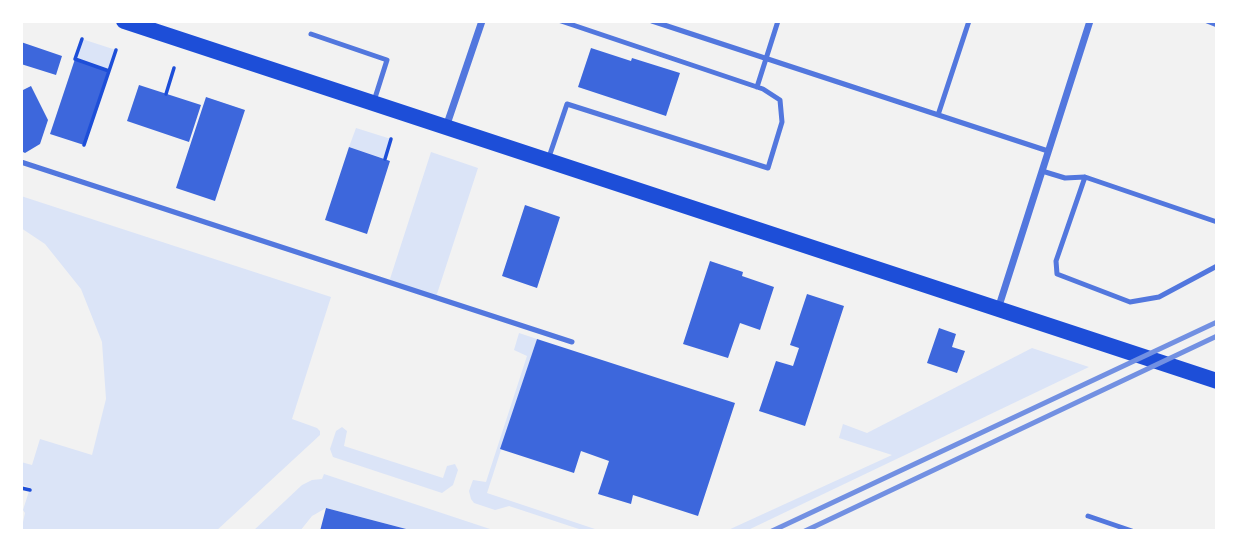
<!DOCTYPE html>
<style>
body{margin:0}
#map{position:relative;width:1238px;height:552px;overflow:hidden;background:#f2f2f2;font-family:Ubuntu,sans-serif}
canvas{display:block}
.frame{position:absolute;inset:0;border:23px solid #fff;pointer-events:none}
</style>
<div id="map">
<canvas width="1238" height="552"></canvas>
<div class="frame"></div>
</div>
<script>
const g = document.querySelector('canvas').getContext('2d');
g.lineJoin = 'round';
function fillPath(path, color) { g.fillStyle = color; g.fill(path, 'evenodd'); }
const shape = rows => new Path2D(rows.map(r => 'M' + r).join(''));
function strokePath(path, color, width, dash) { g.strokeStyle = color; g.lineWidth = width; g.lineCap = dash ? 'butt' : 'round'; g.setLineDash(dash || []); g.stroke(path); }
const green = shape([
 [82,39,116,50,109,71,75,59],
 [356,128,391,139,385,159,349,147],
 [431,152,478,168,436,297,389,282],
 [21,196,331,297,292,419,317,428,320,431,320,435,216,531,21,531,25,513,23,510,30,488,21,484,21,462,32,465,40,439,92,455,106,399,102,342,81,289,45,244,21,228],
 [519,333,537,339,487,493,601,531,585,531,509,506,495,510,474,503,471,499,469,491,473,480,486,482,527,356,514,350],
 [1032,348,1089,367,746,531,726,531,892,455,839,438,843,424,867,433],
 [342,427,347,431,344,446,443,478,447,466,455,464,458,470,453,485,442,493,333,457,330,449,336,431],
 [324,474,496,531,414,531,326,508,312,516,300,531,253,531,302,485,312,480,322,479]
]);
const building = shape([
 [21,42,62,56,56,75,21,64],
 [591,48,631,61,632,58,680,73,666,116,578,87],
 [75,59,109,71,84,145,50,134],
 [139,85,201,105,189,142,127,121],
 [31,86,48,120,40,144,25,153,21,151,21,91],
 [206,97,245,110,215,201,176,188],
 [349,147,390,161,367,234,325,220],
 [525,205,560,217,537,288,502,276],
 [710,261,743,272,742,276,774,287,760,330,740,323,728,358,683,344],
 [807,294,844,306,805,426,759,411,776,361,793,366,799,348,790,345],
 [939,328,956,334,952,347,965,351,957,373,927,363],
 [537,339,735,403,698,516,633,495,631,504,598,494,609,461,581,451,574,473,500,449],
 [326,508,410,530,410,531,320,531]
]);
const path = shape([
 [82,39,75,59,109,71,116,50],
 [166,94,174,68],
 [84,145,109,71],
 [385,159,391,139],
 [21,488,30,490]
]);
const service = shape([
 [652,21,1048,151],
 [1207,21,1217,25],
 [311,34,387,60,374,101],
 [757,87,778,21],
 [938,115,969,21],
 [549,157,567,104,768,168,782,122,780,100,763,89,561,21],
 [21,162,572,342],
 [1042,171,1065,178,1085,177,1217,222],
 [1085,177,1056,261,1057,274,1130,302,1159,297,1217,266],
 [1088,516,1132,531]
]);
const minor = shape([
 [446,127,482,21],
 [998,309,1090,21]
]);
const primary = shape([
 [124,21,1217,381]
]);
const rail = shape([
 [772,531,1217,322],
 [805,531,1217,336]
]);
fillPath(green, '#dbe4f7');
fillPath(building, '#3d67dc');
strokePath(path, '#1d4ed8', 3.5);
strokePath(service, '#5277de', 5);
strokePath(minor, '#5277de', 7);
strokePath(primary, '#1d4ed8', 16);
strokePath(rail, '#7290e2', 5);
</script>
